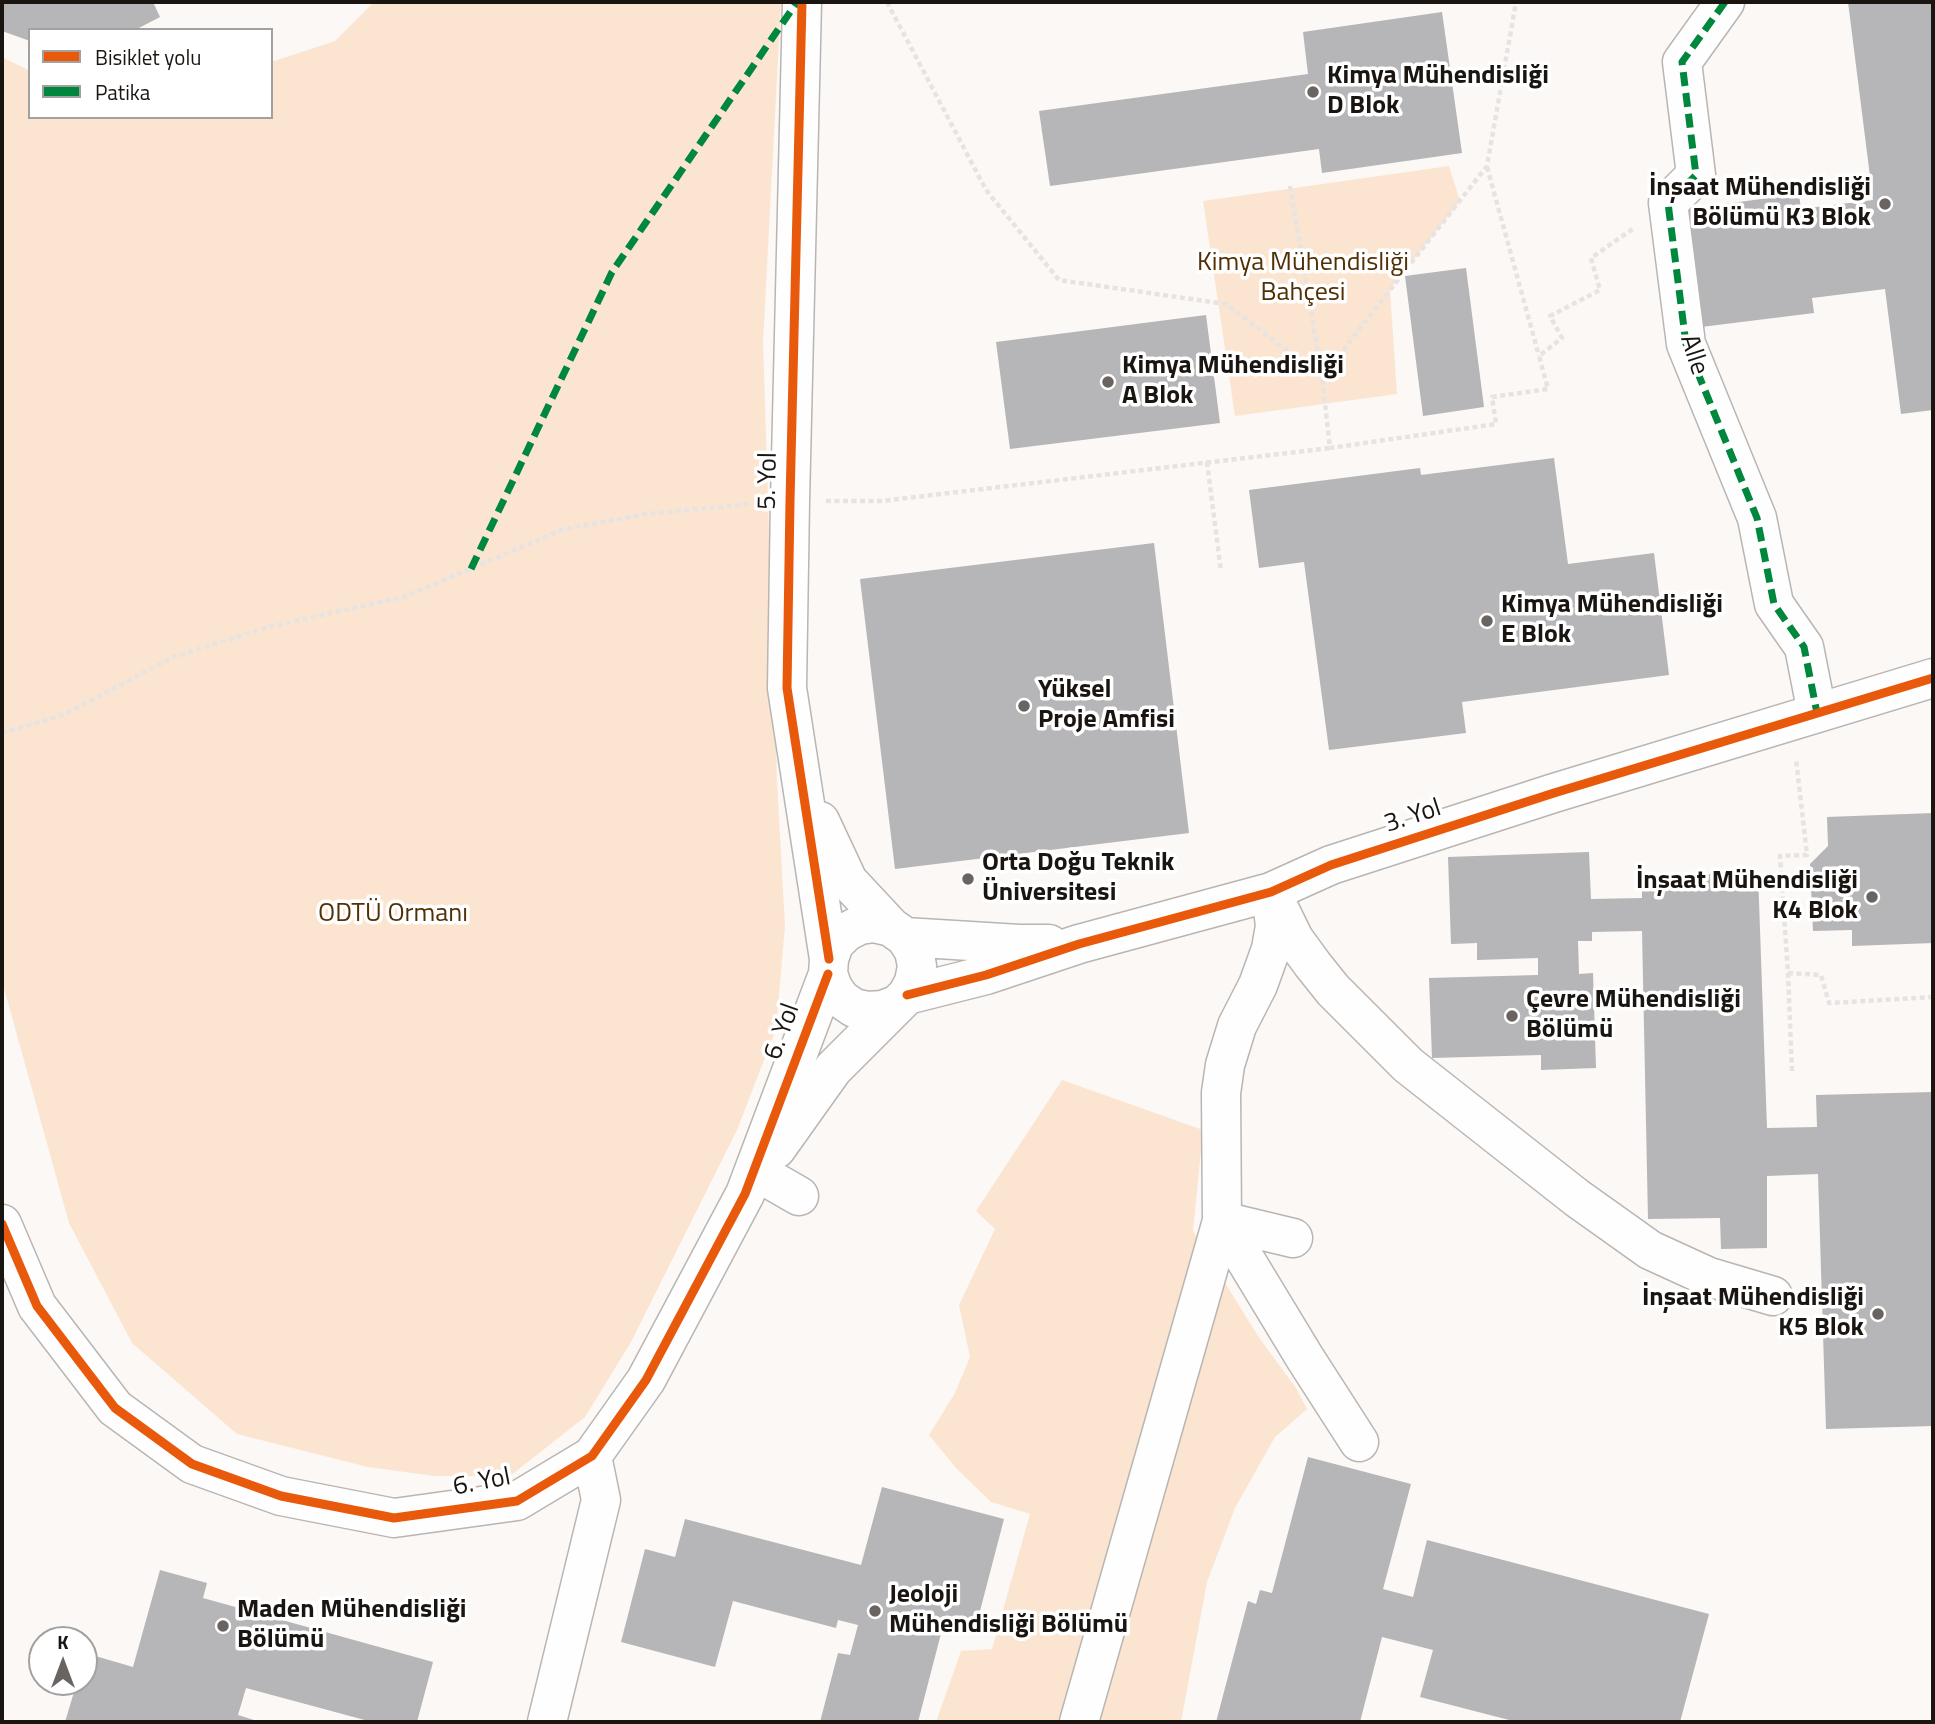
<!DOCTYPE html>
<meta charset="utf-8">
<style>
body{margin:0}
#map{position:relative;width:1935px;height:1724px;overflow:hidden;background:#fbf8f6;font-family:"Titillium Web",sans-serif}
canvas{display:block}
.frame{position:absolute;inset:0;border:4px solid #1a1511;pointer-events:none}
.legend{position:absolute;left:28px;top:28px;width:245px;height:91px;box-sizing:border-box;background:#fff;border:2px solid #a3a1a0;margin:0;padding:9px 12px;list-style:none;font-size:21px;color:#1a1511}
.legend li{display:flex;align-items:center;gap:14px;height:35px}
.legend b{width:35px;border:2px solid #a3a1a0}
.north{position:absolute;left:28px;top:1626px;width:70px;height:70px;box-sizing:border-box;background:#fff;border:2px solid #a3a1a0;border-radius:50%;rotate:0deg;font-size:19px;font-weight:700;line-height:28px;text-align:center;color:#1a1511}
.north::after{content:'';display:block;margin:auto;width:24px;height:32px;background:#696461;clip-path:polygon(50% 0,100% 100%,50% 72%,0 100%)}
</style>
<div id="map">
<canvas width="1935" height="1724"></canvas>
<div class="frame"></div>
<ul class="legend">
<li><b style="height:9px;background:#e8590c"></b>Bisiklet yolu</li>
<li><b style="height:9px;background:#00873e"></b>Patika</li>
</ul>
<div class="north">K</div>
</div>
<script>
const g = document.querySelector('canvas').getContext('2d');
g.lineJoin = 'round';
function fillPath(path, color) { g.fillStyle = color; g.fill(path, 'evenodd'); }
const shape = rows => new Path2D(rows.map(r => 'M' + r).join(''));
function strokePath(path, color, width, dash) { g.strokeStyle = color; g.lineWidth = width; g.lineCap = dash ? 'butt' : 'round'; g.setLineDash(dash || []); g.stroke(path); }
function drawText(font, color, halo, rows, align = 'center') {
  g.font = font + ' "Titillium Web",sans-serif'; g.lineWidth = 7; g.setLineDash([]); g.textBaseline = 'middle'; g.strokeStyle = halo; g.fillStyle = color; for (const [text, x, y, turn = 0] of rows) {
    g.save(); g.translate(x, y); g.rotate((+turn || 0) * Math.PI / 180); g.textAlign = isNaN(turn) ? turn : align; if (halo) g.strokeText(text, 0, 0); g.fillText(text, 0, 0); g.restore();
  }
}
const green = shape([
 [374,2,781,2,763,342,777,781,785,926,776,1029,737,1130,631,1342,585,1417,510,1476,434,1476,368,1467,237,1434,132,1343,69,1223,2,981,2,57,30,71,30,117,271,117,271,62,335,41],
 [1449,166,1460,201,1390,290,1397,394,1235,416,1203,201],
 [1062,1080,1203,1130,1193,1231,1258,1336,1296,1388,1307,1409,1275,1437,1235,1508,1207,1582,1181,1722,936,1722,961,1651,992,1649,1030,1514,991,1502,956,1468,929,1435,955,1393,970,1357,959,1305,995,1229,976,1211]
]);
const building = shape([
 [2,2,153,2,160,17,135,30,30,30,30,41,2,31],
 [1848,2,1933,2,1933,410,1901,414,1885,289,1812,298,1814,313,1693,328,1679,210,1799,194,1801,209,1873,200],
 [1442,12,1462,153,1322,173,1319,149,1050,186,1039,111,1308,74,1303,32],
 [1466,268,1484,407,1423,416,1405,276],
 [1206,315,1220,423,1010,449,996,342],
 [1554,458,1568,564,1654,553,1669,675,1462,702,1466,733,1329,750,1304,562,1259,568,1249,490,1420,468,1421,475],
 [1154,543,1189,833,895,869,860,579],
 [1933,813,1933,943,1852,946,1852,930,1813,931,1810,864,1828,846,1827,817],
 [1589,852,1591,899,1642,898,1642,876,1758,873,1767,1128,1817,1127,1816,1095,1933,1092,1933,1426,1826,1429,1818,1174,1767,1176,1767,1248,1721,1249,1720,1218,1648,1219,1642,931,1592,932,1592,941,1578,941,1579,974,1593,973,1596,1068,1541,1070,1541,1055,1432,1058,1429,978,1538,975,1538,958,1477,960,1477,943,1451,944,1448,857],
 [1308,1457,1411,1484,1383,1589,1413,1597,1427,1540,1709,1614,1680,1722,1517,1722,1420,1697,1433,1650,1382,1637,1360,1722,1216,1722,1248,1601,1256,1604,1260,1590,1272,1593],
 [882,1487,1004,1519,974,1634,943,1626,918,1722,820,1722,838,1653,850,1655,858,1625,838,1620,836,1628,733,1601,715,1667,621,1642,645,1549,675,1557,685,1519,861,1565],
 [160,1570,207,1583,203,1598,433,1662,417,1722,372,1722,246,1688,238,1715,260,1722,65,1722,77,1682,84,1682,85,1653,133,1667]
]);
const path = shape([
 [887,2,986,190,1059,280,1226,304,1322,377,1330,448,1496,424,1492,397,1548,389,1539,356,1562,338,1550,316,1600,290,1591,258,1634,228],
 [1487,167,1539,356],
 [1290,186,1322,377],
 [1322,377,1487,166,1516,2],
 [1207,462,1221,571],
 [826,501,882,501,1330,448],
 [2,733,63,715,173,657,272,626,404,597,564,529,647,514,751,504],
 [1788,973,1821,975,1829,1003,1933,997],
 [1792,1071,1788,973,1780,856,1807,855,1796,759]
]);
const minor = shape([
 [802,2,790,501,787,688,829,959],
 [1725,2,1682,62,1696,175,1668,203,1686,344,1757,518,1774,604,1804,647,1817,713],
 [820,821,848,881,891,927],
 [1275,900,1294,939,1313,965,1333,990,1408,1065,1577,1198,1650,1250,1709,1277,1773,1296],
 [905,937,1019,944,1049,944],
 [907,995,986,975,1079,944,1271,892,1331,865,1554,793,1933,678],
 [776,1149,833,1069,907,995,914,982,917,966,914,951,905,937,891,927,874,923,860,925,846,932,834,944,829,959,828,974,833,988,841,999,854,1008,868,1011,883,1010,896,1005],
 [759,1173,799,1196],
 [1222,1221,1305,1358,1359,1442],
 [1222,1221,1293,1238],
 [2,1224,37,1306,115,1408,192,1464,281,1496,394,1518,517,1501,592,1456,646,1380,745,1194,828,974],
 [547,1722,601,1500,592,1456],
 [1079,1722,1222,1221,1221,1093,1225,1065,1237,1026,1258,985,1271,949,1275,926,1271,892]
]);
const quiet = shape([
 [1725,2,1682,62,1696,175,1668,203,1686,344,1757,518,1774,604,1804,647,1817,713],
 [471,569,612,272,797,2]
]);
const cycleway = shape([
 [802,2,790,501,787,688,829,959],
 [907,995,986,975,1079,944,1271,892,1331,865,1554,793,1933,678],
 [2,1224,37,1306,115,1408,192,1464,281,1496,394,1518,517,1501,592,1456,646,1380,745,1194,828,974]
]);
const markers = [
 [1313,92,7,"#696461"],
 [1885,204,7,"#696461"],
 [1108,382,7,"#696461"],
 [1487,621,7,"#696461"],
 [1024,706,7,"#696461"],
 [968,879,7,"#696461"],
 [1872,897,7,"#696461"],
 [1512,1016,7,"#696461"],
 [1878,1314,7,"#696461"],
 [875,1611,7,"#696461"],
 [223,1626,7,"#696461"]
];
const poiNames = [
 ["Kimya Mühendisliği",1327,77],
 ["D Blok",1327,107],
 ["İnşaat Mühendisliği",1871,189,"right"],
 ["Bölümü K3 Blok",1871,219,"right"],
 ["Kimya Mühendisliği",1122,367],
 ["A Blok",1122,397],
 ["Kimya Mühendisliği",1501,606],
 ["E Blok",1501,636],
 ["Yüksel",1038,691],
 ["Proje Amfisi",1038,721],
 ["Orta Doğu Teknik",982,864],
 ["Üniversitesi",982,894],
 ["İnşaat Mühendisliği",1858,882,"right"],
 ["K4 Blok",1858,912,"right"],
 ["Çevre Mühendisliği",1526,1001],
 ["Bölümü",1526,1031],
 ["İnşaat Mühendisliği",1864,1299,"right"],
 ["K5 Blok",1864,1329,"right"],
 ["Jeoloji",889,1596],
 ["Mühendisliği Bölümü",889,1626],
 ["Maden Mühendisliği",237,1611],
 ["Bölümü",237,1641]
];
const parkNames = [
 ["Kimya Mühendisliği",1303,264],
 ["Bahçesi",1303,294],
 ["ODTÜ Ormanı",393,915]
];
const streetNames = [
 ["Alle",1693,355,72],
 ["5. Yol",769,481,-89],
 ["3. Yol",1413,817,-18],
 ["6. Yol",783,1032,-70],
 ["6. Yol",482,1483,-11]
];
fillPath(green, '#fce5d0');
fillPath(building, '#b6b5b7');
strokePath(minor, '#b9b5b2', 41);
strokePath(path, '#e6e4e3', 4.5, [5, 3.5]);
strokePath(minor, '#fefefe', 38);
strokePath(quiet, '#00873e', 7, [14, 7]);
strokePath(cycleway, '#e8590c', 9);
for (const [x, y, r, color] of markers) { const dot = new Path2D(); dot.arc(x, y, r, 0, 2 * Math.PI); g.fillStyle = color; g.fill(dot); strokePath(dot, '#fff', 2.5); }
drawText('bold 26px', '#1a1511', '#fff', poiNames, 'left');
drawText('26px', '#522f04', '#fff', parkNames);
drawText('26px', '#1a1511', '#fff', streetNames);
</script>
